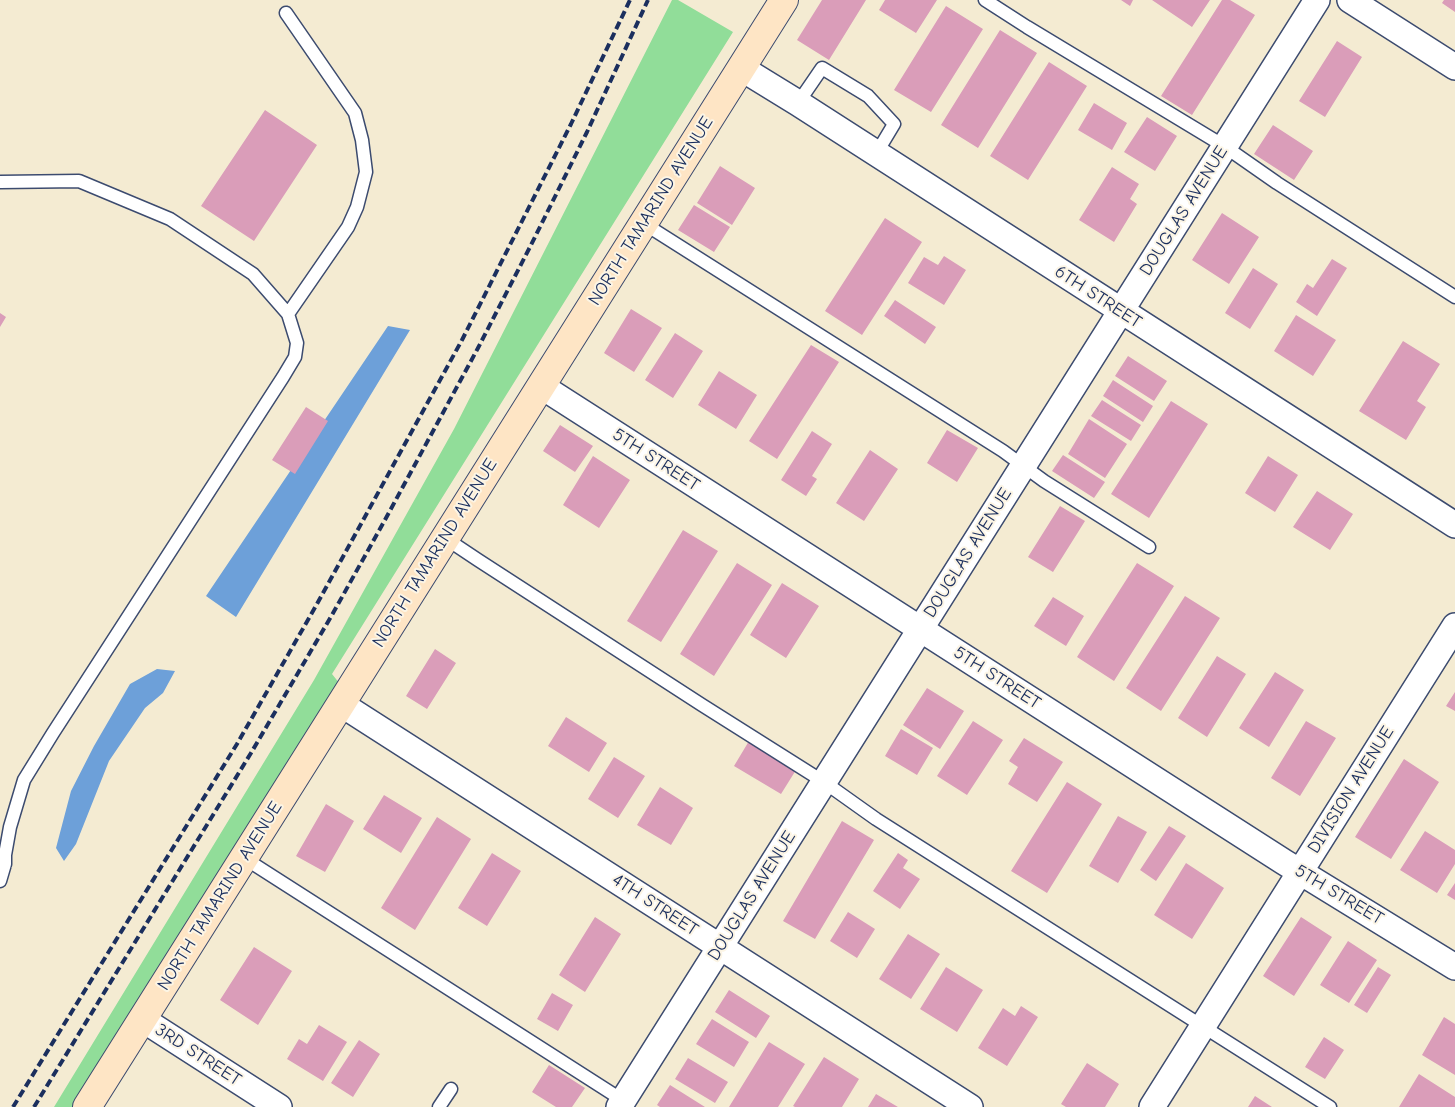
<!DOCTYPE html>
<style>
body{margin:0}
canvas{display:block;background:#f4ebd2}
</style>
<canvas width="1455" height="1107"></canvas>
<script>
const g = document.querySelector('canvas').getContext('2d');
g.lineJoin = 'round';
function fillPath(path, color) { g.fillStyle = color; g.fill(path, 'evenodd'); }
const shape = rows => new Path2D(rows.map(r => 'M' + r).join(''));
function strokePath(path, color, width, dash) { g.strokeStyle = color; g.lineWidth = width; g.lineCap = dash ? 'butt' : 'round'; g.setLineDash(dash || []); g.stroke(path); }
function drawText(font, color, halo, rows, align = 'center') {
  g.font = font + ' "Comic Neue",sans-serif'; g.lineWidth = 4; g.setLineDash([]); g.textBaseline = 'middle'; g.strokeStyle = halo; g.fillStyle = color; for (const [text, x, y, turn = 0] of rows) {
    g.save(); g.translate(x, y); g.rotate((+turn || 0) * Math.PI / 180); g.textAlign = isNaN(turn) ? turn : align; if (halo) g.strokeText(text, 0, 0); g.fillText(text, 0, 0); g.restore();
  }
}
const green = shape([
 [672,0,678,0,733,32,332,674,340,684,72,1107,54,1107,314,680,454,429]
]);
const water = shape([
 [388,326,410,330,236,617,206,596],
 [157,669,175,671,163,693,145,708,109,761,76,844,64,861,56,848,71,791,94,746,130,684]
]);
const building = shape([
 [822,0,866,0,829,60,797,40],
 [885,0,937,0,916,33,879,10],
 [1121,0,1133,0,1130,6],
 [1152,0,1210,0,1192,27],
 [1222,0,1230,0,1255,15,1192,115,1161,96],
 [1444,0,1455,0,1455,12,1442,3],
 [946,6,983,29,931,112,894,90],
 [1000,30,1037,53,978,148,941,125],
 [1337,41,1362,57,1325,117,1299,101],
 [1049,62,1087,86,1028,180,990,156],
 [1094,103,1127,123,1112,150,1078,130],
 [265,110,317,145,254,241,201,206],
 [1147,117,1177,136,1155,171,1124,152],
 [1273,125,1313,151,1294,180,1254,154],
 [720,166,755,188,732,225,697,203],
 [1112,167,1139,184,1130,199,1137,204,1114,242,1079,220],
 [694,205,730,227,714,252,678,230],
 [1222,213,1259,237,1229,284,1192,260],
 [885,218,922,242,862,335,825,311],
 [944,256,966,270,944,305,908,283,924,257,938,265],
 [1332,259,1347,268,1317,316,1296,302,1307,284,1313,288],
 [1253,268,1278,284,1250,329,1225,313],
 [895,300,936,327,925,344,884,316],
 [631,309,662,328,634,372,604,353],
 [0,313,6,317,0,327],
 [1296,315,1336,340,1313,376,1274,351],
 [675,333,703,351,673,398,645,380],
 [1403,341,1440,364,1417,401,1426,407,1406,440,1359,411],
 [811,345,839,362,777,459,749,441],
 [1128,356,1167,381,1154,401,1115,376],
 [719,371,757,395,736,429,698,405],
 [1113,380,1153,406,1143,422,1103,396],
 [1102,400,1141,425,1131,441,1091,416],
 [1171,401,1208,424,1149,518,1111,494],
 [306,407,328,421,295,474,272,460],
 [1089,419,1127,444,1105,478,1068,454],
 [560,425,593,446,575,472,543,451],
 [947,430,978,448,957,482,927,463],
 [812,431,832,444,812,476,817,479,806,496,781,480],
 [870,450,898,469,864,521,836,503],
 [1063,455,1105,482,1094,498,1052,471],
 [593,456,630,480,599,528,563,505],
 [1268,456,1298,475,1275,512,1245,493],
 [1317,491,1353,514,1330,550,1293,527],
 [1060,506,1085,521,1053,572,1028,557],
 [683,530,718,551,661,642,627,621],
 [737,563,772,585,714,676,680,654],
 [1137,563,1174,586,1114,681,1077,657],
 [782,583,819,606,786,658,750,635],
 [1185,596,1220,618,1161,711,1126,688],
 [1053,597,1084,616,1066,646,1034,626],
 [435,649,456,663,427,709,406,696],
 [1217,656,1246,674,1207,737,1178,718],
 [1275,672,1304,690,1269,747,1239,728],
 [927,688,964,711,940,749,903,725],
 [1455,692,1455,711,1446,706],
 [566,717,607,743,589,772,548,746],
 [973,721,1003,740,967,795,937,776],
 [1306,721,1336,738,1300,796,1271,778],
 [901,729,933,748,917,775,885,756],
 [1024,738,1063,762,1037,802,1008,784,1018,767,1009,761],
 [749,741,796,770,781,794,734,766],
 [614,757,645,776,618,818,588,799],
 [1404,759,1439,782,1391,859,1355,837],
 [1067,782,1102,804,1047,893,1011,871],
 [660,787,693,808,671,845,637,825],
 [384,795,422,818,401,853,363,829],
 [326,804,354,821,325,872,296,856],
 [1118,816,1147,832,1118,883,1089,866],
 [437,817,471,839,415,930,381,908],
 [842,821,874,840,815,939,783,921],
 [1169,826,1186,836,1156,881,1140,870],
 [1425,831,1455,850,1455,864,1437,893,1400,870],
 [492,853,521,871,487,926,458,908],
 [898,853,908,860,903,868,920,879,900,909,873,891],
 [1186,863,1224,888,1192,939,1154,915],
 [1455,883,1455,900,1447,895],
 [848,912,875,929,857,958,830,941],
 [595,917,621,934,585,992,559,975],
 [1301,917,1332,937,1294,996,1263,976],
 [908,934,940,954,911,999,879,979],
 [1348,941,1377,960,1349,1003,1320,985],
 [254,947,292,971,258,1025,220,1000],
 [946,967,983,990,957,1032,920,1009],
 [1378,967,1391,975,1367,1013,1354,1005],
 [729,990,770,1016,756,1038,715,1012],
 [552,993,573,1005,558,1031,537,1019],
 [1021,1006,1038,1017,1007,1066,978,1048,1003,1008,1015,1016],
 [1444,1017,1455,1024,1455,1075,1422,1055],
 [712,1019,749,1042,734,1067,696,1044],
 [319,1025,347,1042,323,1081,287,1059,299,1039,307,1044],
 [1324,1037,1344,1050,1325,1079,1305,1067],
 [359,1040,380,1054,353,1097,331,1083],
 [769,1042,805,1064,778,1107,729,1107],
 [824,1057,859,1079,842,1107,795,1107,793,1106],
 [688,1058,728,1082,715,1103,675,1079],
 [1087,1063,1119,1084,1105,1107,1066,1107,1061,1104],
 [549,1065,585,1088,572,1107,556,1107,532,1092],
 [1419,1074,1455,1097,1455,1107,1399,1107],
 [670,1085,705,1107,660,1107,657,1105],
 [876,1094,898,1107,868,1107],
 [1255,1096,1272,1107,1248,1107]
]);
const lane = shape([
 [985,0,1027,27,1224,146,1277,183,1455,297],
 [286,13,355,113,362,140,366,172,357,207,348,227,288,314],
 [798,103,822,68,868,96,894,124,876,154],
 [0,182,79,181,170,219,253,274,288,314,297,343,295,357,283,377,53,733,24,780,10,827,5,855,5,864],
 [643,223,1003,451,1044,481,1149,547],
 [445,538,478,560,702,705,824,782,876,819,1330,1107],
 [244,858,627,1103],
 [0,862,5,864,0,881],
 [439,1107,451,1089]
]);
const street = shape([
 [1350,0,1455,67],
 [741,68,798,103,1455,525],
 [541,386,1284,862,1455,967],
 [341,704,970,1107],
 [142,1019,279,1107],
 [619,1107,1317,0],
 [1152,1107,1455,626]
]);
const secondary = shape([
 [87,1107,784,0]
]);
const rail = shape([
 [13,1107,237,744,317,604,462,340,571,124,630,0],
 [34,1107,251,753,332,615,386,518,478,348,531,245,587,132,648,0]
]);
const streetNames = [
 ["NORTH TAMARIND AVENUE",651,211,-58],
 ["DOUGLAS AVENUE",1184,211,-58],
 ["6TH STREET",1098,297,33],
 ["5TH STREET",656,460,33],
 ["NORTH TAMARIND AVENUE",435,553,-58],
 ["DOUGLAS AVENUE",968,553,-58],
 ["5TH STREET",997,678,33],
 ["DIVISION AVENUE",1351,790,-58],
 ["5TH STREET",1339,895,31],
 ["NORTH TAMARIND AVENUE",220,896,-58],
 ["DOUGLAS AVENUE",752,896,-58],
 ["4TH STREET",655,905,33],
 ["3RD STREET",198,1055,33]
];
fillPath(green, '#91dd99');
fillPath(water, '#6da0d9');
fillPath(building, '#da9db9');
strokePath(lane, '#3c4b6f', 15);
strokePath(street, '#3c4b6f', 28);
strokePath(secondary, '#3c4b6f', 30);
strokePath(lane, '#fff', 12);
strokePath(street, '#fff', 25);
strokePath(secondary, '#fee5c5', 28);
strokePath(rail, '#1b2f5e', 4, [8, 4]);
drawText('18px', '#1b2f5e', '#fcf5e5', streetNames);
</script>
